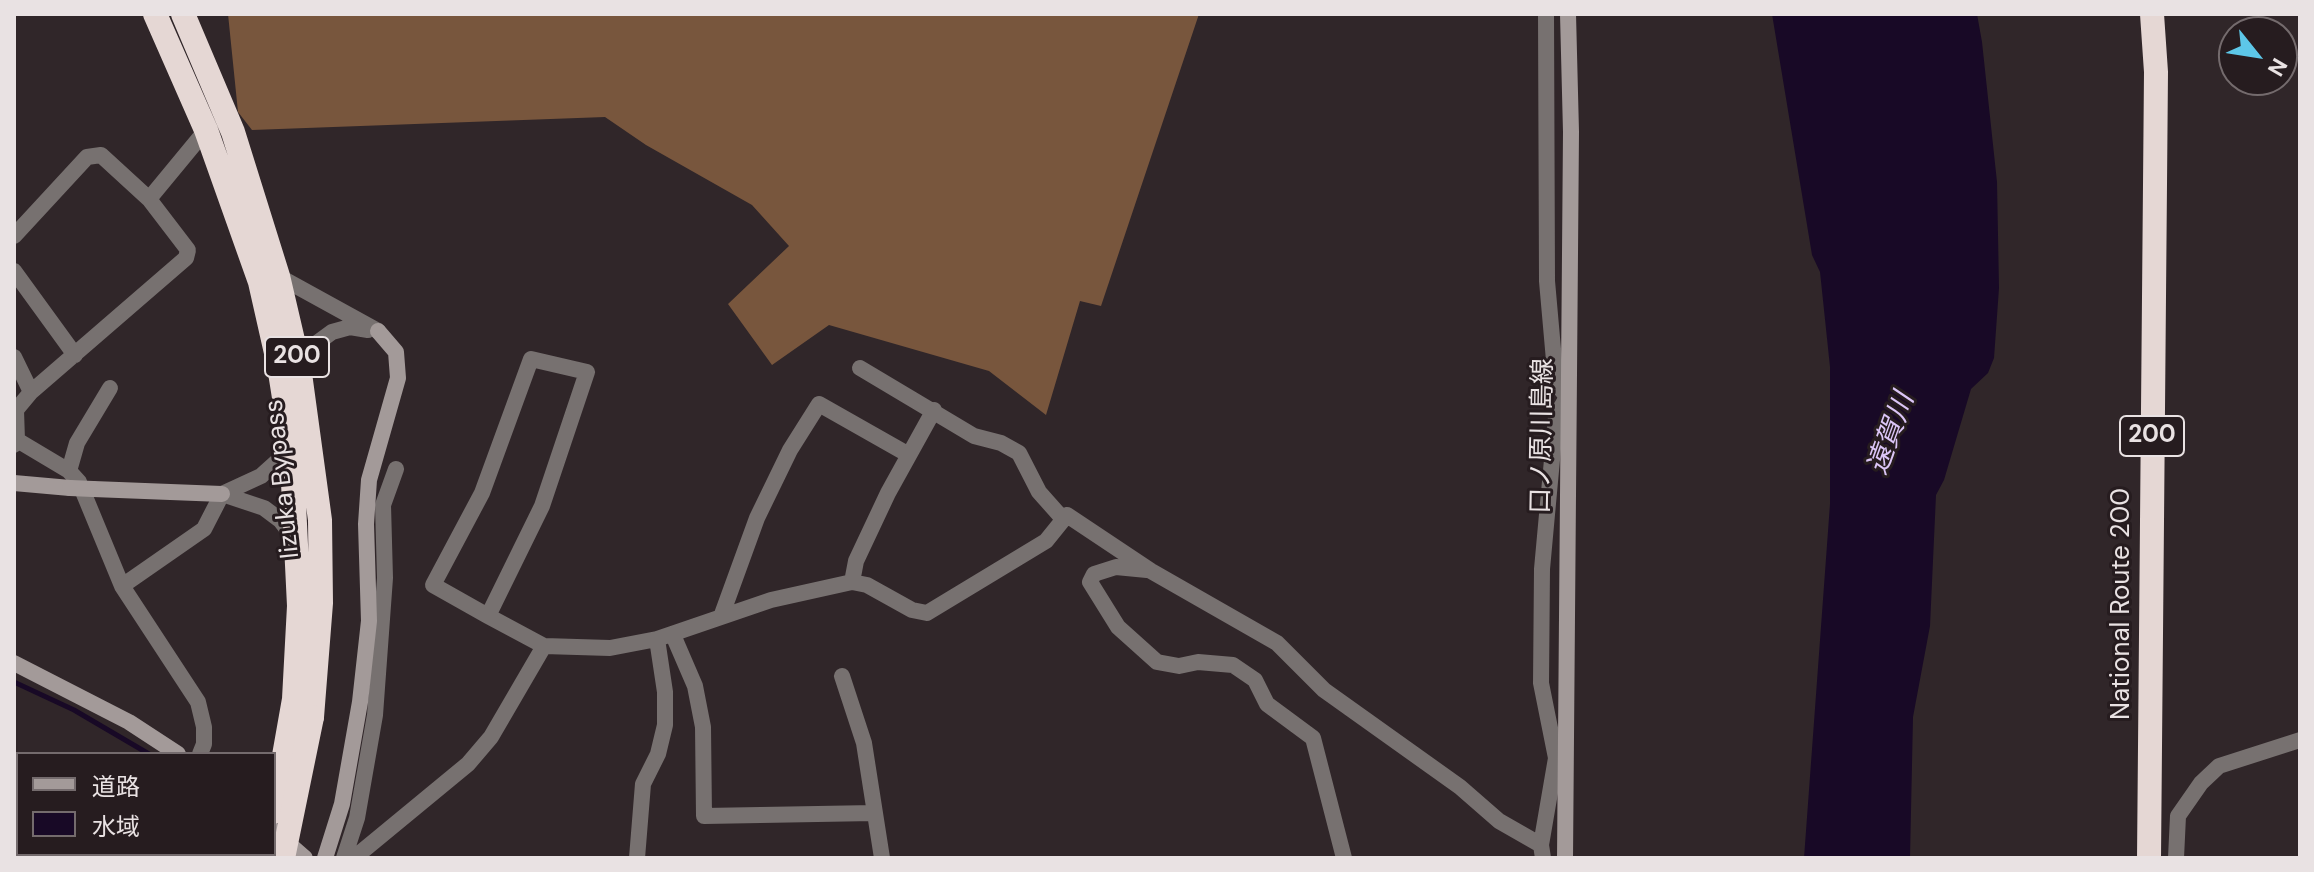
<!DOCTYPE html>
<meta charset="utf-8">
<style>
body{margin:0}
#map{position:relative;width:2314px;height:872px;overflow:hidden;background:#302629;font-family:"DM Sans","Noto Sans JP",sans-serif}
canvas{display:block}
.frame{position:absolute;inset:0;border:16px solid #e9e2e3;pointer-events:none}
.legend{position:absolute;left:16px;top:752px;width:260px;height:104px;box-sizing:border-box;background:#261c1f;border:2px solid #746b6d;margin:0;padding:10px 14px;list-style:none;font-size:24px;color:#e9e2e3}
.legend li{display:flex;align-items:center;gap:16px;height:40px}
.legend b{width:40px;border:2px solid #746b6d}
.north{position:absolute;left:2218px;top:16px;width:80px;height:80px;box-sizing:border-box;background:#261c1f;border:2px solid #746b6d;border-radius:50%;rotate:120deg;font-size:22px;font-weight:700;line-height:32px;text-align:center;color:#e9e2e3}
.north::after{content:'';display:block;margin:auto;width:28px;height:36px;background:#5dc7e8;clip-path:polygon(50% 0,100% 100%,50% 72%,0 100%)}
</style>
<div id="map">
<canvas width="2314" height="872"></canvas>
<div class="frame"></div>
<ul class="legend">
<li><b style="height:10px;background:#a39a99"></b>道路</li>
<li><b style="height:22px;background:#180926"></b>水域</li>
</ul>
<div class="north">N</div>
</div>
<script>
const g = document.querySelector('canvas').getContext('2d');
g.lineJoin = 'round';
function fillPath(path, color) { g.fillStyle = color; g.fill(path, 'evenodd'); }
const shape = rows => new Path2D(rows.map(r => 'M' + r).join(''));
function strokePath(path, color, width, dash) { g.strokeStyle = color; g.lineWidth = width; g.lineCap = dash ? 'butt' : 'round'; g.setLineDash(dash || []); g.stroke(path); }
function drawText(font, color, halo, rows, align = 'center') {
  g.font = font + ' "DM Sans","Noto Sans JP",sans-serif'; g.lineWidth = 6; g.setLineDash([]); g.textBaseline = 'middle'; g.strokeStyle = halo; g.fillStyle = color; for (const [text, x, y, turn = 0] of rows) {
    g.save(); g.translate(x, y); g.rotate((+turn || 0) * Math.PI / 180); g.textAlign = isNaN(turn) ? turn : align; if (halo) g.strokeText(text, 0, 0); g.fillText(text, 0, 0); g.restore();
  }
}
const forest = shape([
 [228,14,1199,14,1101,306,1080,301,1046,415,989,371,829,325,772,365,728,304,789,246,752,205,646,145,605,117,252,130,238,112]
]);
const water = shape([
 [1772,14,1977,14,1982,42,1997,182,1999,288,1994,358,1988,373,1971,389,1944,480,1936,495,1930,626,1913,717,1910,858,1804,858,1830,504,1830,367,1820,272,1812,255]
]);
const stream = shape([
 [14,682,74,710,149,754]
]);
const street = shape([
 [14,236,87,157,101,155,149,199,206,130],
 [14,271,75,355],
 [278,276,378,331],
 [14,357,31,392],
 [299,366,317,343,332,332,350,327,368,330],
 [860,368,974,436,1001,443,1019,453,1039,492,1063,519],
 [17,440,69,471,79,482,122,586,198,702,204,727,204,744,200,754],
 [14,445,17,440,16,410,31,392,186,258,188,250,149,199],
 [69,471,77,443,110,388],
 [222,494,264,508,280,520,296,541],
 [1147,570,1116,567,1094,574,1090,582,1118,627,1157,662,1179,666,1198,662,1233,665,1255,680,1267,704,1313,738,1344,858],
 [852,582,856,561,888,493,934,410],
 [122,586,204,529,222,494,261,476,281,458,290,443],
 [488,616,542,506,587,372,531,359,482,493,433,585,488,616,544,646,610,648,657,639,771,600,852,582,867,585,912,610,927,613,1046,541,1067,515,1151,571,1277,643,1324,690,1460,787,1499,821,1541,845,1543,858],
 [721,617,757,518,790,450,819,404,909,455],
 [673,635,695,686,703,727,704,816,874,813],
 [842,676,864,743,882,858],
 [1541,845,1556,758,1541,683,1542,569,1556,416,1567,397,1556,383,1547,281,1546,14],
 [344,858,357,818,375,715,385,578,383,505,396,469],
 [354,858,468,764,491,737,544,646],
 [637,858,643,784,658,754,665,725,665,692,657,639],
 [2176,858,2178,816,2201,783,2219,766,2300,740]
]);
const secondary = shape([
 [14,483,70,488],
 [93,489,222,494],
 [14,663,129,722,178,754],
 [274,831,305,858],
 [325,858,342,804,360,702,369,621,366,524,369,480,398,378,396,352,378,331],
 [1565,858,1571,132,1568,14]
]);
const highway = shape([
 [155,14,206,130,260,282,279,366,291,442,299,606,294,699,274,812],
 [183,14,233,132,278,276,299,366,320,520,321,603,312,717],
 [263,858,264,854],
 [2149,858,2156,72,2152,14]
]);
const rail = shape([
 [14,802,18,805],
 [67,854,72,858],
 [85,854,89,858]
]);
const secondaryBridge = shape([
 [70,488,93,489]
]);
const highwayBridge = shape([
 [283,858,312,717]
]);
const shields = [
 [297,357,64],
 [2152,436,64]
];
const shieldNames = [
 ["200",297,357],
 ["200",2152,436]
];
const streetNames = [
 ["口ノ原川島線",1543,436,-89],
 ["Iizuka Bypass",283,479,-96],
 ["National Route 200",2122,604,-90]
];
const waterNames = [
 ["遠賀川",1892,434,-70]
];
fillPath(forest, '#78563d');
fillPath(water, '#180926');
strokePath(stream, '#180926', 5);
strokePath(street, '#777170', 16);
strokePath(secondary, '#a39a99', 16);
strokePath(highway, '#e5d7d4', 24);
strokePath(rail, '#cac2c4', 8);
strokePath(rail, '#261c1f', 5, [15]);
strokePath(secondaryBridge, '#a39a99', 16);
strokePath(highwayBridge, '#e5d7d4', 24);
for (const [x, y, w] of shields) { const box = new Path2D(); box.roundRect(x - w / 2, y - 20, w, 40, 6); g.fillStyle = '#261c1f'; g.fill(box); strokePath(box, '#e9e2e3', 2); }
drawText('bold 24px', '#e9e2e3', null, shieldNames);
drawText('26px', '#e9e2e3', '#261c1f', streetNames);
drawText('italic 28px', '#dbc5f6', '#261c1f', waterNames);
</script>
